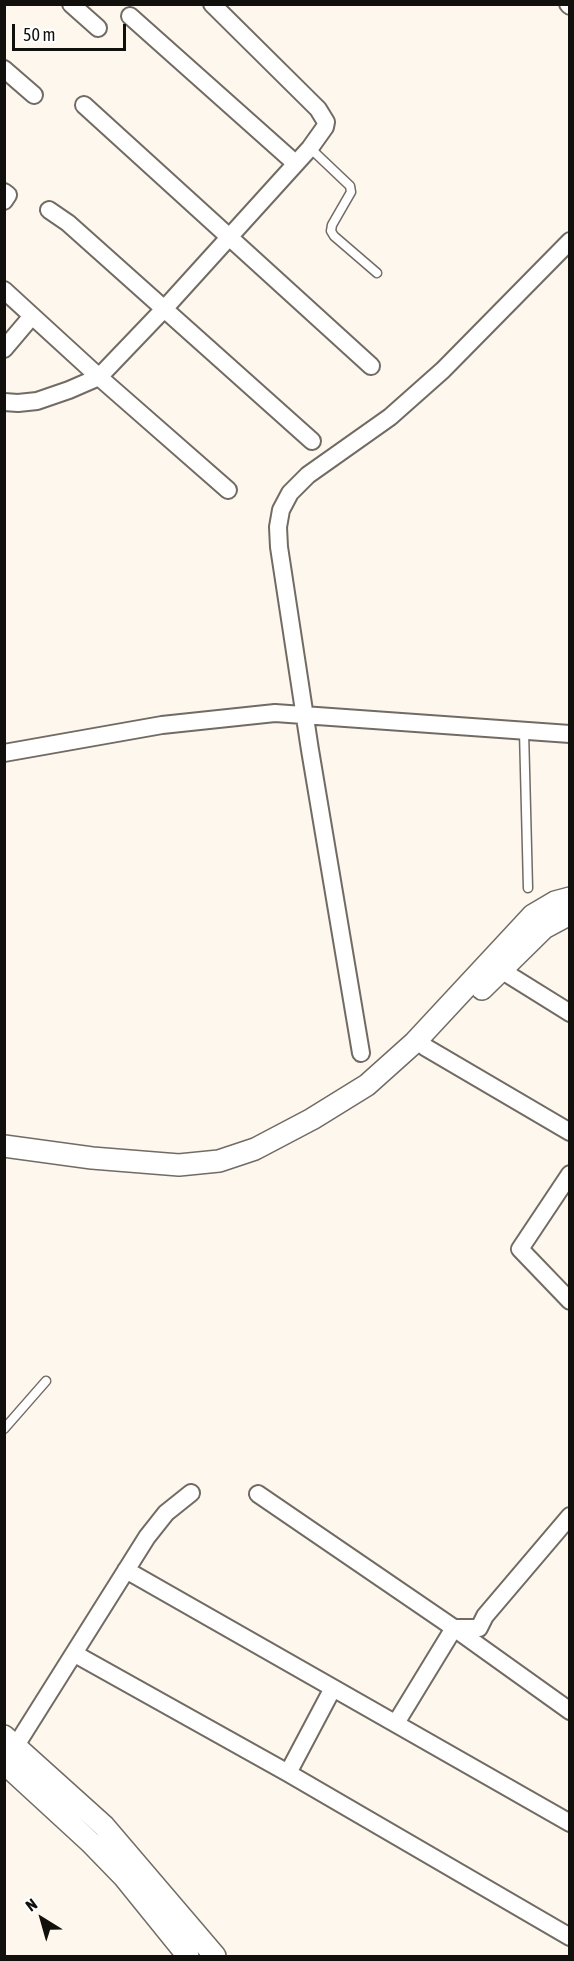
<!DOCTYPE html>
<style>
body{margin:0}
#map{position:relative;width:574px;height:1961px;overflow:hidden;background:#fdf7ed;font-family:"Asap Condensed",sans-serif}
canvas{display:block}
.frame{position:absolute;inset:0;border:6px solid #12100d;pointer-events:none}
.north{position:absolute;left:12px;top:1889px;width:60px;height:60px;-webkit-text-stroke:4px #fff;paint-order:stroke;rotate:323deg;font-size:16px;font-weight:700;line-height:24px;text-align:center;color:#12100d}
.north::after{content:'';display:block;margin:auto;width:21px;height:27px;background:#12100d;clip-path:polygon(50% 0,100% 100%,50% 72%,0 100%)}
.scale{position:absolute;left:12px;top:24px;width:114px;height:27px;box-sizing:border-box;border:3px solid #12100d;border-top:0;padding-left:8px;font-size:18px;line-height:21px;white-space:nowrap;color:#12100d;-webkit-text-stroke:4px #fff;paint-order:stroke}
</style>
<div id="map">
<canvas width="574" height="1961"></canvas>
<div class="frame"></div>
<div class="north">N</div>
<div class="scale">50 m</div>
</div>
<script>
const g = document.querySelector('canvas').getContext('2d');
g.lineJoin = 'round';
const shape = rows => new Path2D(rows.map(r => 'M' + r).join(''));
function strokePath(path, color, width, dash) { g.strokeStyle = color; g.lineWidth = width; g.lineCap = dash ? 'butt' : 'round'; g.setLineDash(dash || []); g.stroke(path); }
const service = shape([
 [310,148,350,186,351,192,332,225,331,231,334,236,377,273],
 [524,731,528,888],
 [4,1429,46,1381]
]);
const minor = shape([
 [71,4,98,28],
 [568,4,570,6],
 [130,16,295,163],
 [4,69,34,95],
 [84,105,371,366],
 [4,192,8,195,4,201],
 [49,210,68,223,312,441],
 [4,290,99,377,228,490],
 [4,349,32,316],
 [4,402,18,403,37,401,69,390,99,377,165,308,310,148,325,127,326,122,318,109,212,4],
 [4,753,162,725,275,713,570,734],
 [501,970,570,1013],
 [425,1047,570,1132],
 [361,1053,310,750,279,547,278,527,281,510,290,493,308,475,390,417,443,370,570,241],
 [570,1174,520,1249,570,1301],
 [258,1494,454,1628,570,1711],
 [126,1570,570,1823],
 [75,1654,288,1773,570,1937],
 [396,1723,454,1628,479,1628,485,1616,570,1516],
 [10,1755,147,1537,166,1513,191,1493],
 [288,1773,333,1688]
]);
const tertiary = shape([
 [482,989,544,928,570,914],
 [4,1146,92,1158,179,1165,219,1161,255,1149,312,1119,367,1085,415,1042,533,915,555,902,570,898],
 [4,1736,104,1826,215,1956],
 [4,1763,90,1842,124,1877,188,1956]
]);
strokePath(service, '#716b63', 11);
strokePath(minor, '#716b63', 20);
strokePath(tertiary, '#716b63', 24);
strokePath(service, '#fff', 8);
strokePath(minor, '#fff', 16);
strokePath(tertiary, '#fff', 21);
</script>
